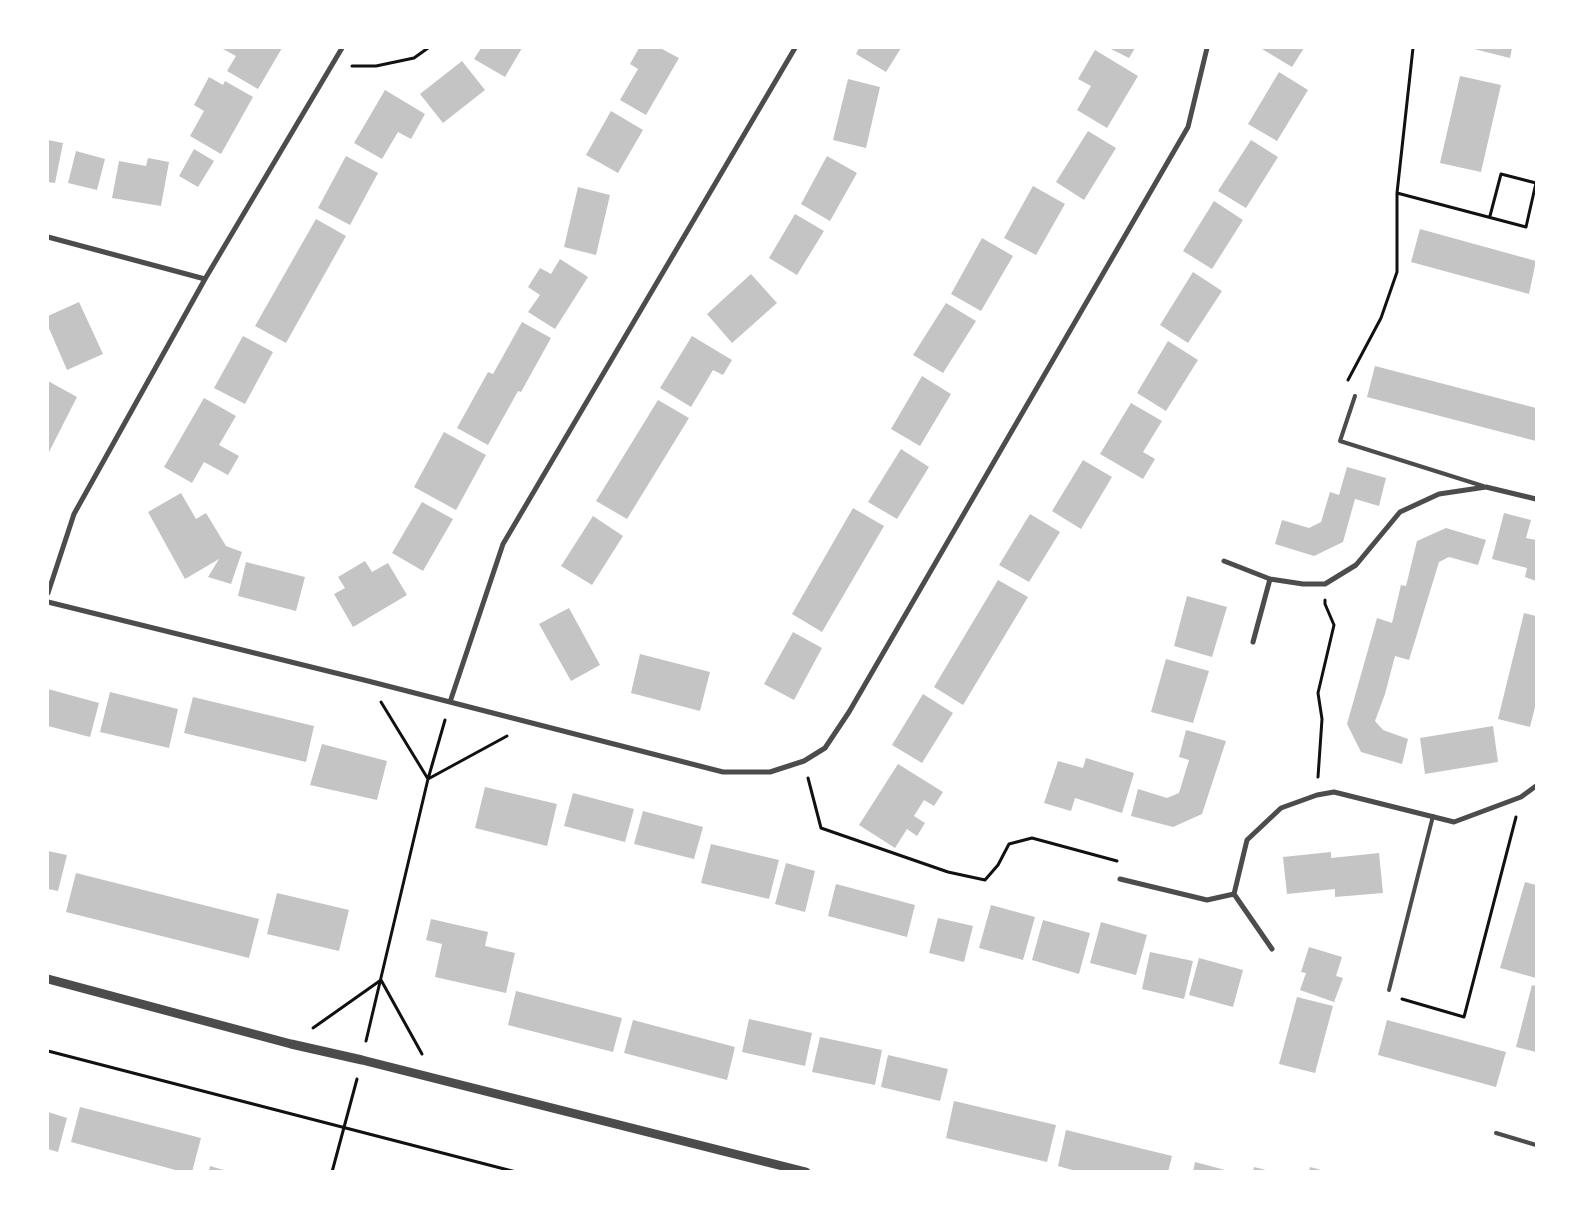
<!DOCTYPE html>
<style>
body{margin:0}
#map{position:relative;width:1584px;height:1219px;overflow:hidden;background:#fff;font-family:Spectral,serif}
canvas{display:block}
.frame{position:absolute;inset:0;border:49px solid #fff;pointer-events:none}
</style>
<div id="map">
<canvas width="1584" height="1219"></canvas>
<div class="frame"></div>
</div>
<script>
const g = document.querySelector('canvas').getContext('2d');
g.lineJoin = 'round';
function fillPath(path, color) { g.fillStyle = color; g.fill(path, 'evenodd'); }
const shape = rows => new Path2D(rows.map(r => 'M' + r).join(''));
function strokePath(path, color, width, dash) { g.strokeStyle = color; g.lineWidth = width; g.lineCap = dash ? 'butt' : 'round'; g.setLineDash(dash || []); g.stroke(path); }
const building = shape([
 [221,48,282,48,258,89,227,71,236,56],
 [481,48,522,48,505,77,474,59],
 [639,48,660,48,679,58,646,115,620,100,638,69,630,64],
 [859,48,901,48,886,72,856,54],
 [1109,48,1135,48,1129,58],
 [1263,48,1304,48,1292,67,1262,49],
 [1470,48,1512,48,1510,58],
 [1095,50,1138,76,1107,128,1077,110,1091,86,1078,79],
 [462,61,485,90,443,123,420,94],
 [1279,72,1308,90,1277,141,1248,124],
 [1460,76,1501,85,1481,172,1440,163],
 [209,77,223,85,225,81,253,97,221,154,190,136,204,111,194,105],
 [848,79,880,87,866,148,833,140],
 [385,90,425,114,411,139,398,132,382,159,354,143],
 [611,111,643,130,618,173,586,155],
 [1088,131,1116,148,1084,200,1056,182],
 [48,140,63,143,55,183,48,182],
 [1251,140,1278,157,1246,208,1218,191],
 [194,149,214,161,198,187,179,176],
 [76,151,105,159,97,190,68,183],
 [346,156,378,173,350,225,318,208],
 [827,156,857,173,830,221,801,204],
 [148,158,169,162,161,206,112,198,119,161,146,166],
 [1033,186,1065,204,1036,255,1004,238],
 [578,187,610,195,596,255,564,247],
 [1214,201,1243,220,1212,269,1183,251],
 [795,214,824,231,797,275,769,258],
 [316,219,346,236,286,343,255,326],
 [1420,229,1536,261,1529,294,1411,262],
 [982,238,1013,256,981,311,951,294],
 [560,259,588,277,555,329,528,312,540,295,528,287,540,268,551,274],
 [1193,272,1222,291,1188,343,1160,325],
 [751,274,777,303,732,343,707,314],
 [79,302,103,354,67,370,48,326,48,316],
 [946,303,976,321,943,373,913,355],
 [522,322,551,338,521,392,518,391,488,445,457,428,488,372,493,374],
 [243,336,273,352,245,404,214,388],
 [692,336,732,360,723,375,713,370,691,407,660,388],
 [1168,341,1198,360,1166,411,1137,393],
 [1375,366,1536,408,1536,441,1367,397],
 [922,376,951,394,920,446,891,429],
 [48,381,77,397,48,454],
 [204,398,236,416,219,445,239,456,228,475,204,462,192,483,164,467],
 [658,400,689,418,627,519,596,501],
 [1131,403,1162,421,1143,452,1155,459,1143,479,1100,454],
 [444,432,486,455,456,510,414,487],
 [901,449,929,467,897,519,868,502],
 [1083,460,1112,477,1081,529,1052,511],
 [1347,467,1386,478,1379,506,1355,499,1343,542,1314,556,1275,544,1282,520,1309,528,1321,522,1330,492,1339,495],
 [181,493,196,519,206,513,226,546,242,552,231,584,208,577,219,559,185,579,148,512],
 [422,502,453,519,423,571,392,553],
 [853,508,884,526,822,632,792,614],
 [1504,513,1531,520,1526,538,1536,540,1536,581,1525,577,1527,568,1492,559],
 [1030,514,1060,532,1029,582,999,565],
 [593,516,623,536,592,585,561,566],
 [1446,528,1486,540,1478,565,1449,557,1439,562,1409,660,1395,656,1385,694,1375,721,1383,730,1408,739,1402,764,1361,752,1347,724,1377,618,1392,623,1401,585,1406,586,1417,541],
 [365,561,372,572,388,563,407,595,353,627,334,594,345,588,338,577],
 [246,562,305,577,296,611,238,596],
 [998,580,1028,597,963,705,934,687],
 [1187,596,1227,607,1212,657,1174,646],
 [569,608,600,665,571,681,539,624],
 [1524,613,1536,616,1536,703,1530,727,1498,719],
 [793,632,822,648,794,700,764,684],
 [640,654,710,672,700,711,631,693],
 [1166,659,1209,671,1193,723,1151,712],
 [48,689,99,703,90,737,48,726],
 [110,692,178,709,169,748,100,732],
 [923,694,953,713,922,763,892,745],
 [193,697,314,726,306,762,184,733],
 [1493,726,1498,762,1425,774,1420,738],
 [1186,730,1226,741,1202,814,1173,827,1131,816,1138,789,1167,798,1179,793,1189,760,1179,757],
 [322,744,387,761,377,800,310,785],
 [1086,758,1134,773,1122,813,1075,798,1071,811,1044,803,1058,761,1083,768],
 [898,764,943,792,934,806,924,800,914,816,925,823,917,836,907,829,895,848,859,825],
 [485,787,557,804,547,846,475,828],
 [573,793,634,809,625,842,564,826],
 [643,811,703,827,694,859,634,844],
 [711,844,779,860,769,899,701,883],
 [48,851,67,855,58,891,48,889],
 [1331,852,1331,858,1379,853,1383,893,1335,897,1335,889,1287,894,1283,857],
 [786,863,815,871,805,912,775,904],
 [76,873,259,919,249,958,66,912],
 [1525,882,1536,885,1536,978,1500,968],
 [836,884,915,905,907,937,828,916],
 [277,893,349,910,339,951,267,934],
 [991,905,1035,917,1023,960,979,948],
 [938,918,973,926,964,962,929,953],
 [431,919,488,932,485,946,515,953,506,993,435,977,442,944,426,940],
 [1043,920,1090,933,1079,974,1032,960],
 [1101,922,1147,935,1136,975,1090,963],
 [1309,947,1342,957,1336,976,1343,978,1334,1002,1300,990,1306,973,1301,972],
 [1150,952,1193,961,1184,999,1142,989],
 [1199,958,1243,970,1233,1007,1189,995],
 [1532,985,1536,986,1536,1052,1516,1047],
 [516,991,622,1018,613,1052,508,1025],
 [1297,997,1333,1006,1315,1073,1279,1064],
 [749,1019,812,1033,805,1066,742,1052],
 [633,1020,735,1047,727,1080,624,1053],
 [1387,1020,1506,1052,1496,1087,1378,1055],
 [820,1037,882,1050,875,1085,812,1072],
 [888,1055,948,1069,940,1101,881,1087],
 [954,1101,1056,1125,1047,1162,946,1138],
 [80,1107,201,1138,192,1172,183,1172,71,1142],
 [48,1112,67,1118,58,1152,48,1149],
 [1066,1130,1172,1156,1168,1172,1079,1172,1058,1166],
 [1195,1162,1229,1171,1229,1172,1193,1172],
 [210,1166,227,1171,227,1172,209,1172],
 [1254,1167,1270,1171,1269,1172,1253,1172],
 [1310,1167,1325,1171,1325,1172,1309,1172]
]);
const path = shape([
 [352,66,376,66,414,58,428,48],
 [1397,193,1526,227,1536,183,1501,174,1490,216],
 [1348,380,1381,318,1397,272,1397,193,1413,48],
 [381,702,428,779,507,736],
 [1318,777,1322,719,1318,693,1334,625,1325,604,1325,600],
 [808,778,821,828,948,872,985,880,998,865,1009,844,1032,838,1117,861],
 [1402,999,1464,1017,1516,817],
 [313,1028,381,980,422,1054],
 [366,1041,428,779,445,720],
 [48,1051,516,1172],
 [332,1172,357,1079]
]);
const service = shape([
 [1355,396,1340,441,1483,486],
 [1389,990,1433,816],
 [1496,1133,1536,1145]
]);
const minor = shape([
 [48,237,205,279],
 [1224,561,1270,579,1303,584,1325,584,1356,565,1400,512,1439,494,1486,487,1536,499],
 [48,593,74,514,205,279,342,48],
 [48,602,368,681,723,772,770,772,804,761,825,748,849,712,1188,127,1207,48],
 [1253,642,1270,579],
 [450,702,503,544,795,48],
 [1120,879,1207,900,1234,894],
 [1272,949,1234,894,1247,840,1281,808,1317,795,1334,792,1454,822,1521,797,1536,786]
]);
const tertiary = shape([
 [48,979,291,1044,362,1060,806,1172]
]);
fillPath(building, '#c4c4c4');
strokePath(path, '#111', 3);
strokePath(service, '#4c4c4c', 4);
strokePath(minor, '#4c4c4c', 5);
strokePath(tertiary, '#4c4c4c', 9);
</script>
